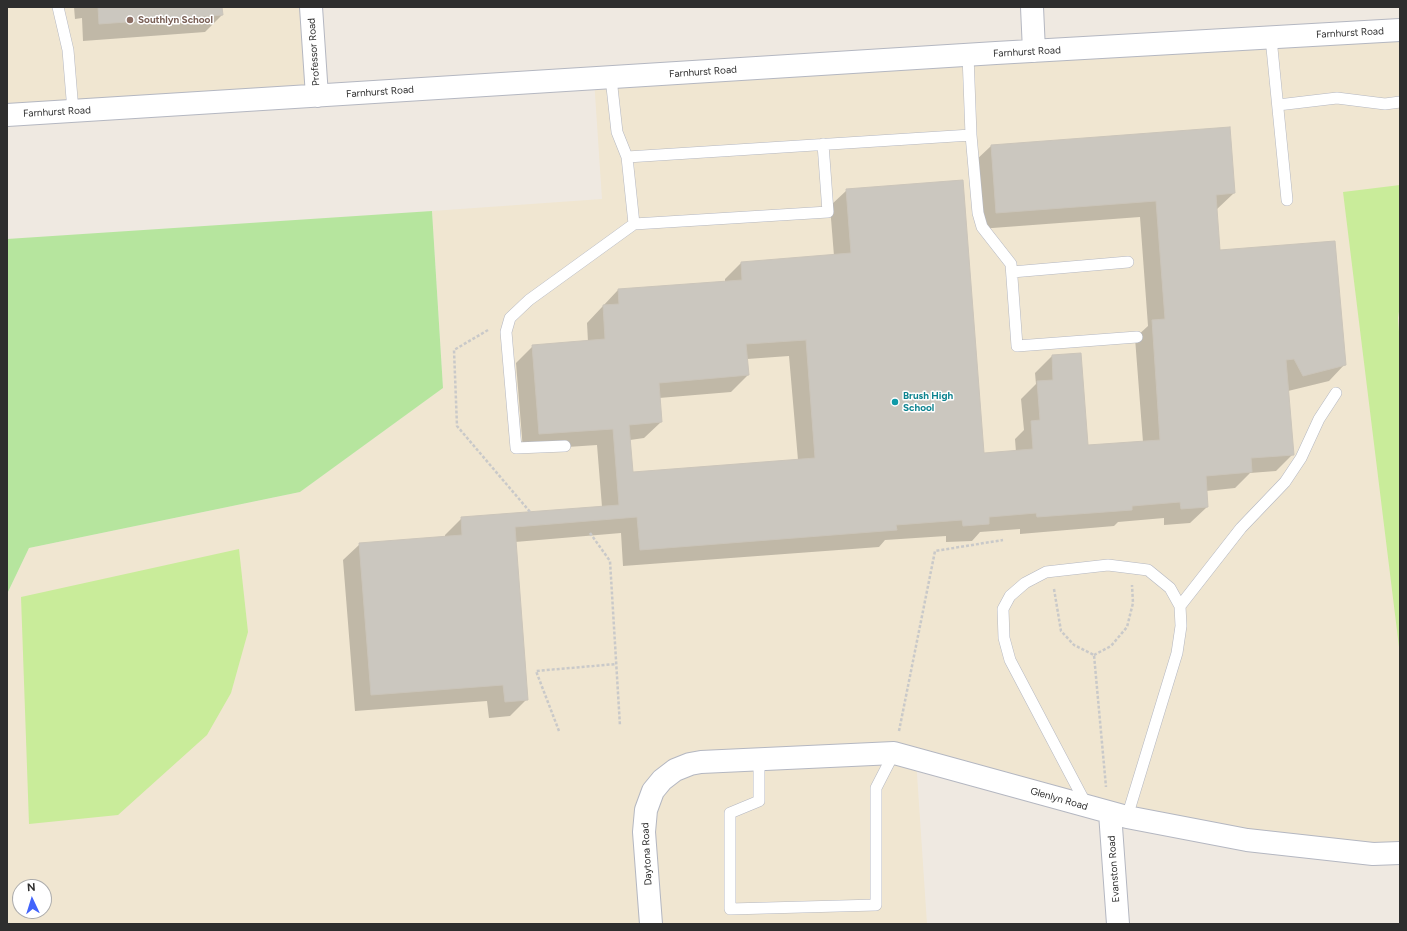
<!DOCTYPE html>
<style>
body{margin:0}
#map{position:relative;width:1407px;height:931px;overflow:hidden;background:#efe9e1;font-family:Figtree,sans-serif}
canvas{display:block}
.frame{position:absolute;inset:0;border:8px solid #2e2e2e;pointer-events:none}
.north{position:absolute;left:12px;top:879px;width:40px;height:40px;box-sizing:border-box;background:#fff;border:1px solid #ababab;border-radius:50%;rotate:356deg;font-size:11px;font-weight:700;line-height:16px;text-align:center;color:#2e2e2e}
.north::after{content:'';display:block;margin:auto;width:14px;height:18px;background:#4264fb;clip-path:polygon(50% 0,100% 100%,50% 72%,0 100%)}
</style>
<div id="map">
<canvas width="1407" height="931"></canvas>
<div class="frame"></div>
<div class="north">N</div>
</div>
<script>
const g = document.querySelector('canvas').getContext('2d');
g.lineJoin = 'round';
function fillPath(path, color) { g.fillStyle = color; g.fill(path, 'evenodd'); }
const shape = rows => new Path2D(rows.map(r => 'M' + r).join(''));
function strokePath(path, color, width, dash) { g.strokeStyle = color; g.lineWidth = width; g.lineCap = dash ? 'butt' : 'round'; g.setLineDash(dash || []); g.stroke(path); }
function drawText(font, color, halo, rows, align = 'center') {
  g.font = font + ' Figtree,sans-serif'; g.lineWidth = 3; g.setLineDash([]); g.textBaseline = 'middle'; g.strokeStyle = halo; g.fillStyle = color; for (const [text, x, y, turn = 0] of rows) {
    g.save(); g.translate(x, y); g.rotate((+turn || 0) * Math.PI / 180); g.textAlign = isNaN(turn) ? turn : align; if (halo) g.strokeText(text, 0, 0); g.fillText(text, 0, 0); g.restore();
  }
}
const education = shape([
 [7,7,311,7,317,96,7,115],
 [1400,30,1400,853,1247,840,916,759,927,924,7,924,7,594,29,548,300,492,443,388,432,211,602,199,594,79],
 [20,887,44,887,44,911,20,911]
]);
const green = shape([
 [432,211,443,388,300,492,29,548,7,594,7,239]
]);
const pitch = shape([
 [1400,185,1400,305,1398,318,1400,346,1400,655,1343,192],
 [239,549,248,632,231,693,207,735,118,815,29,824,21,597]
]);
const shadow = shape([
 [74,7,221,7,222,15,205,32,83,41,82,18,75,19],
 [1229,128,1234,193,1216,210,1219,251,1345,364,1329,381,1288,391,1293,454,1276,471,1250,473,1235,488,1206,491,1207,507,1190,523,1164,525,1164,518,1118,522,1114,526,1020,534,1020,529,980,532,972,541,946,542,946,536,885,540,879,547,623,566,621,533,515,542,527,699,510,716,489,718,487,701,355,711,343,560,360,544,445,537,445,535,462,518,602,507,597,445,523,450,516,363,533,346,588,342,587,323,618,290,725,282,725,279,741,263,834,256,830,206,847,190,983,454,1016,452,1015,439,1024,430,1021,399,1036,384,1035,373,1052,356,1087,446,1143,442,1135,338,1148,326,1140,217,979,229,974,162,991,146],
 [789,356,798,460,632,474,630,440,644,438,661,422,659,398,731,392,748,375,747,359]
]);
const building = shape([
 [98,7,222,7,223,15,99,24,98,7],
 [1230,127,1235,193,1216,195,1220,250,1335,241,1346,365,1303,376,1294,359,1286,360,1294,455,1251,458,1252,472,1206,476,1208,507,1181,509,1180,502,1132,506,1132,510,1037,517,1036,513,989,517,989,524,963,526,962,520,896,525,897,530,640,550,637,517,515,527,528,700,505,702,503,685,371,695,359,543,462,535,461,517,619,505,613,429,539,434,532,345,605,339,603,305,619,304,618,289,742,280,741,262,851,253,846,189,963,180,984,453,1033,449,1031,421,1040,420,1037,381,1053,380,1052,355,1081,353,1088,445,1160,440,1152,320,1165,319,1156,201,996,213,991,145,1230,127],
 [806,340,815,458,633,472,629,425,662,422,659,383,749,375,746,344,806,340]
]);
const path = shape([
 [488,330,454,350,457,426,531,513],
 [590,533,610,561,620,726],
 [1054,589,1061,631,1074,645,1094,655,1106,787],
 [1094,655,1111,646,1127,627,1133,603,1132,585],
 [559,731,536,671,616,664],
 [899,731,935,551,1003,540]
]);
const lane = shape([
 [58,7,68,50,73,111],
 [1271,38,1287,200],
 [968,55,971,135,978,213,982,227,1011,264,1017,346,1137,337],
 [611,78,617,132,627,157,634,224],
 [1278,105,1337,98,1385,104,1400,102],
 [627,157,971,135],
 [1012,272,1128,262],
 [565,446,516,448,506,332,510,318,529,300,634,224,828,212,823,144],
 [1180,606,1241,528,1285,482,1301,458,1319,419,1336,393],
 [759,759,759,801,730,813,730,909,876,905,876,788,894,753],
 [1087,806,1010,660,1004,638,1003,609,1010,596,1025,583,1046,572,1108,565,1148,570,1170,588,1180,606,1181,626,1177,653,1127,817]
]);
const street = shape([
 [311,7,317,96],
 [1032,7,1034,51],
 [7,115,996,53,1400,30],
 [1110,813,1118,924],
 [651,924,644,832,646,810,653,791,662,780,675,770,690,764,701,762,894,753,1127,817,1247,840,1373,854,1400,853]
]);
const markers = [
 [130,20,4,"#8d6e63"],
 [895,402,4,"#0f9aa8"]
];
const educationNames = [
 ["Southlyn School",138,20]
];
const streetNames = [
 ["Farnhurst Road",1350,33,-3],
 ["Professor Road",314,52,-94],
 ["Farnhurst Road",1027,52,-3],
 ["Farnhurst Road",703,72,-4],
 ["Farnhurst Road",380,92,-4],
 ["Farnhurst Road",57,112,-3],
 ["Glenlyn Road",1059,799,16],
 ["Daytona Road",647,854,-93],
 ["Evanston Road",1114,869,-94]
];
const cultureNames = [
 ["Brush High",903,396],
 ["School",903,408]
];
fillPath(education, '#f0e6d1');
fillPath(green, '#b6e59e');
fillPath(pitch, '#c9ec9a');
fillPath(shadow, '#0003');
fillPath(building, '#cbc7bf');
strokePath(building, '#cbc5ba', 1);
strokePath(lane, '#b4b7c1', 12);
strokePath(street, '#b4b7c1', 24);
strokePath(path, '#c9c9c9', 2.5, [3, 2]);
strokePath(lane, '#fff', 11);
strokePath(street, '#fff', 22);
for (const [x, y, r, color] of markers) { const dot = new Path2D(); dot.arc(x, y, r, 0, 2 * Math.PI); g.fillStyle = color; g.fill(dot); strokePath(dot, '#fff', 1.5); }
drawText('bold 10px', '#785e54', '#fff', educationNames, 'left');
drawText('10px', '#2e2e2e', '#fff', streetNames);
drawText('bold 10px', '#0d838f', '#fff', cultureNames, 'left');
</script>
